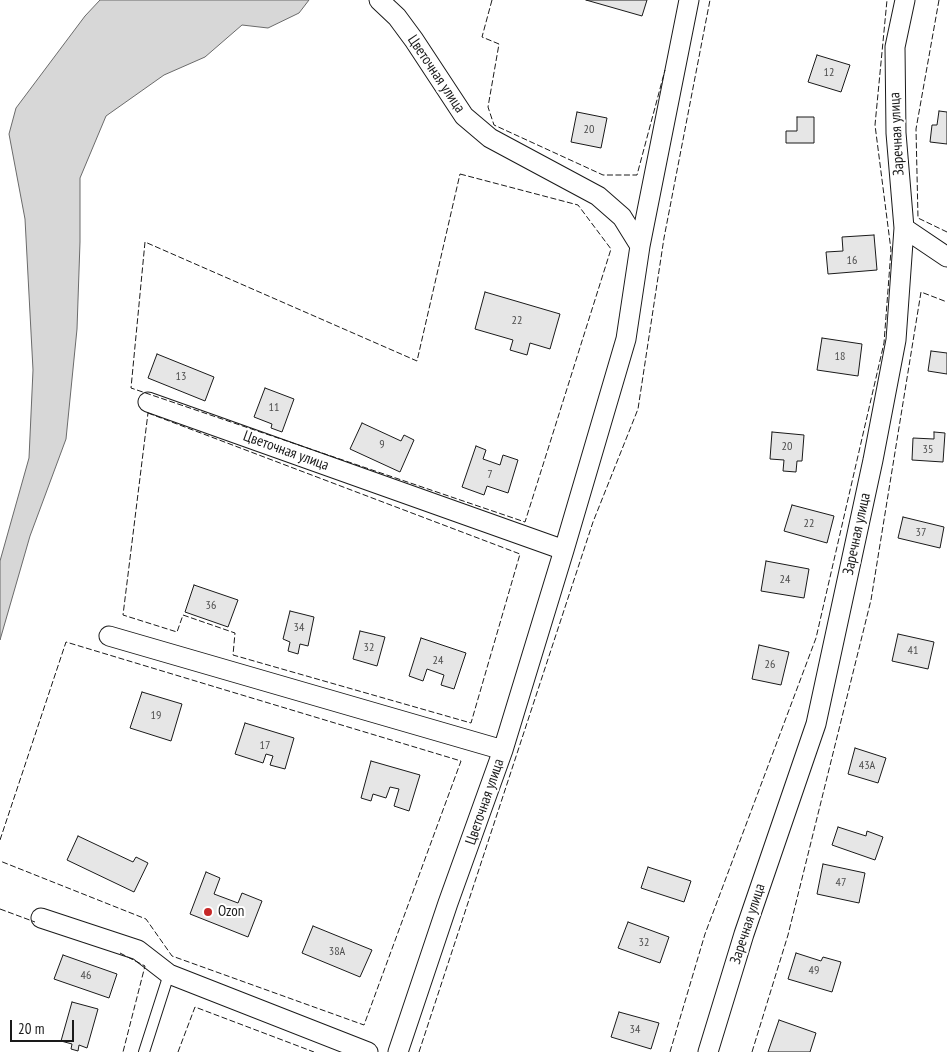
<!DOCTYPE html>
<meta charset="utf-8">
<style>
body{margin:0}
#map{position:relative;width:947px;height:1052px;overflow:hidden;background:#fff;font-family:"PT Sans Narrow",sans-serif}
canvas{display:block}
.scale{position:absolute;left:10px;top:1020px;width:64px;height:22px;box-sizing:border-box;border:2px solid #1a1a1a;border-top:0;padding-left:6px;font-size:15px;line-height:18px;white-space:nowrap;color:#1a1a1a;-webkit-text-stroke:4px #fff;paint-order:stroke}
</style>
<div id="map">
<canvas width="947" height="1052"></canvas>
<div class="scale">20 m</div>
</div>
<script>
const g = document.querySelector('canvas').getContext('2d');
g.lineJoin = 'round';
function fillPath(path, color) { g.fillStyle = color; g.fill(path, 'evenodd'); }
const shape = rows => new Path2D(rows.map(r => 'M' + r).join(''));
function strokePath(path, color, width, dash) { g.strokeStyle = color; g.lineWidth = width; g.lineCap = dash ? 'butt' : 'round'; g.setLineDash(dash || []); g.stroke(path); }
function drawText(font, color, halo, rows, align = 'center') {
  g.font = font + ' "PT Sans Narrow",sans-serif'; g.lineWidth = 4; g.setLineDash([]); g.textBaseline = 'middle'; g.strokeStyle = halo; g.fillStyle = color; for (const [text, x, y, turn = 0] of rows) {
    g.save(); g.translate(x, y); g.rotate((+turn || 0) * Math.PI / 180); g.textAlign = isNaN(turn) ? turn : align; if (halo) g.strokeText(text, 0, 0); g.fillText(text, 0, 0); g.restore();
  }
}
const water = shape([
 [100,0,309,0,299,13,268,28,242,25,205,57,164,75,106,116,80,178,80,242,77,329,66,439,30,536,0,640,0,561,29,458,33,370,25,219,9,134,16,108,85,16,100,0]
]);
const building = shape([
 [586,0,647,0,642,16,586,0],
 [817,55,850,65,841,92,808,82,817,55],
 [939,111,947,112,947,144,930,142,932,125,937,125,939,111],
 [577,112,607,118,601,148,571,142,577,112],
 [797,117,814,117,814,143,786,143,786,131,797,131,797,117],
 [874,235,877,270,828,274,826,252,843,251,842,237,874,235],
 [485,292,560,314,550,349,530,343,527,355,510,350,513,340,475,329,485,292],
 [822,338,862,344,858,376,817,370,822,338],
 [931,351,947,353,947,374,928,371,931,351],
 [157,354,214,377,205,401,148,378,157,354],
 [265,388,294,399,282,432,271,428,272,424,254,417,265,388],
 [362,423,401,441,404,435,414,440,400,472,350,449,362,423],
 [772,432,804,435,802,461,797,461,796,472,783,471,784,460,770,459,772,432],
 [934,432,945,433,943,462,912,460,913,438,934,439,934,432],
 [476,446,486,450,483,459,500,465,503,455,518,460,508,493,487,486,484,495,462,487,476,446],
 [792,505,834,516,827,543,784,531,792,505],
 [903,517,944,527,940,548,898,538,903,517],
 [766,561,809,569,804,598,761,591,766,561],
 [194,585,238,600,228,627,185,612,194,585],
 [290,611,314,617,308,646,300,644,298,654,288,651,290,642,283,639,290,611],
 [360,631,385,637,377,666,353,659,360,631],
 [898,634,934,642,928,669,892,661,898,634],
 [421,638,466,653,454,689,441,685,444,675,427,669,423,681,409,676,421,638],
 [759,645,789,652,781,685,752,679,759,645],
 [142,692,182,704,171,741,130,728,142,692],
 [245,723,294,738,285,769,270,765,273,756,266,754,263,763,235,754,245,723],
 [855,748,886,758,878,783,848,774,855,748],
 [371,761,420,775,409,811,394,806,399,789,390,787,386,798,373,794,371,801,361,798,371,761],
 [838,827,866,836,867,831,883,837,875,860,832,845,838,827],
 [78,836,133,862,136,857,148,863,134,892,67,860,78,836],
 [823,864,865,873,859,903,817,894,823,864],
 [648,867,691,881,684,902,641,888,648,867],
 [206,872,220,878,214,894,238,903,242,893,262,901,248,937,190,914,206,872],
 [628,922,669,937,660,963,618,948,628,922],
 [313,926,372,950,360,977,302,953,313,926],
 [796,953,821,961,823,957,841,962,832,992,788,979,796,953],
 [63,955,117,974,109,998,54,979,63,955],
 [72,1002,98,1009,87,1048,79,1045,78,1051,71,1049,72,1044,61,1041,72,1002],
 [619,1012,659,1023,651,1049,611,1037,619,1012],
 [779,1020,816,1033,810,1052,768,1052,779,1020]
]);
const lane = shape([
 [144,1052,169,974]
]);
const street = shape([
 [379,0,397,17,414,40,464,116,490,138,598,196,622,217,640,246,626,339,564,550,503,750,448,903,398,1052],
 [904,228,947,257],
 [640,246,689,0],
 [148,402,564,550],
 [109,636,503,750],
 [41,918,138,950,169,974,368,1052],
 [708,1052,744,934,816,724,873,460,896,340,904,228,896,133,895,47,905,0]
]);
const fence = shape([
 [492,0,482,37,499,44,488,107,494,125,603,175,637,175,665,70],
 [939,0,916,129,918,218,947,232],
 [460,174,578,205,611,249,525,522,131,388,145,242,417,361,460,174],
 [148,413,520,554,471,723,233,655,235,633,183,615,177,632,123,615,148,413],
 [0,840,66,642,461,761,364,1025,172,956,146,919,0,861],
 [0,909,35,922],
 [120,953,145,966,123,1052],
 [178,1052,195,1007,314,1052],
 [419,1052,593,522,638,409,664,238,710,0],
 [670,1052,705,934,816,638,884,343,891,250,875,125,887,0],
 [752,1052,788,935,871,600,921,292,947,302]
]);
const markers = [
 [208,912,5,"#c62828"]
];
const numberNames = [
 ["12",829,73],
 ["20",589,130],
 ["16",852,261],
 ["22",517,321],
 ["18",840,357],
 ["13",181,377],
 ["11",274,408],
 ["9",382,445],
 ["20",787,447],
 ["35",928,450],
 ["7",490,475],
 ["22",809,524],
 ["37",921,533],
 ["24",785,580],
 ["36",211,606],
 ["34",299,628],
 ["32",369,648],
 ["41",913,651],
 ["24",438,661],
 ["26",770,665],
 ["19",156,716],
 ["17",265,746],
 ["43А",867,766],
 ["47",841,883],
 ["32",644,943],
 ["38А",337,952],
 ["49",814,971],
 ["46",86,976],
 ["34",635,1030]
];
const streetNames = [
 ["Цветочная улица",436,74,56],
 ["Заречная улица",897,134,-93],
 ["Цветочная улица",286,451,20],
 ["Заречная улица",857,534,-78],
 ["Цветочная улица",485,802,-71],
 ["Заречная улица",748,924,-72]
];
const poiNames = [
 ["Ozon",218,912]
];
fillPath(water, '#d7d7d7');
strokePath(water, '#6a6a6a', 1);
fillPath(building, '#e6e6e6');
strokePath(building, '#1a1a1a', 1);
strokePath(lane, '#1a1a1a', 12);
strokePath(street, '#1a1a1a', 21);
strokePath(lane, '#fff', 10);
strokePath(street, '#fff', 19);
strokePath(fence, '#1a1a1a', 1, [6, 2.5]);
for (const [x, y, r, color] of markers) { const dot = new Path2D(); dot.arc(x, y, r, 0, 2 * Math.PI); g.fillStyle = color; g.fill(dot); strokePath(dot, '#fff', 2); }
drawText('12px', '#4d4d4d', null, numberNames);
drawText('15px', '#1a1a1a', '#fff', streetNames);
drawText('15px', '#1a1a1a', '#fff', poiNames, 'left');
</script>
